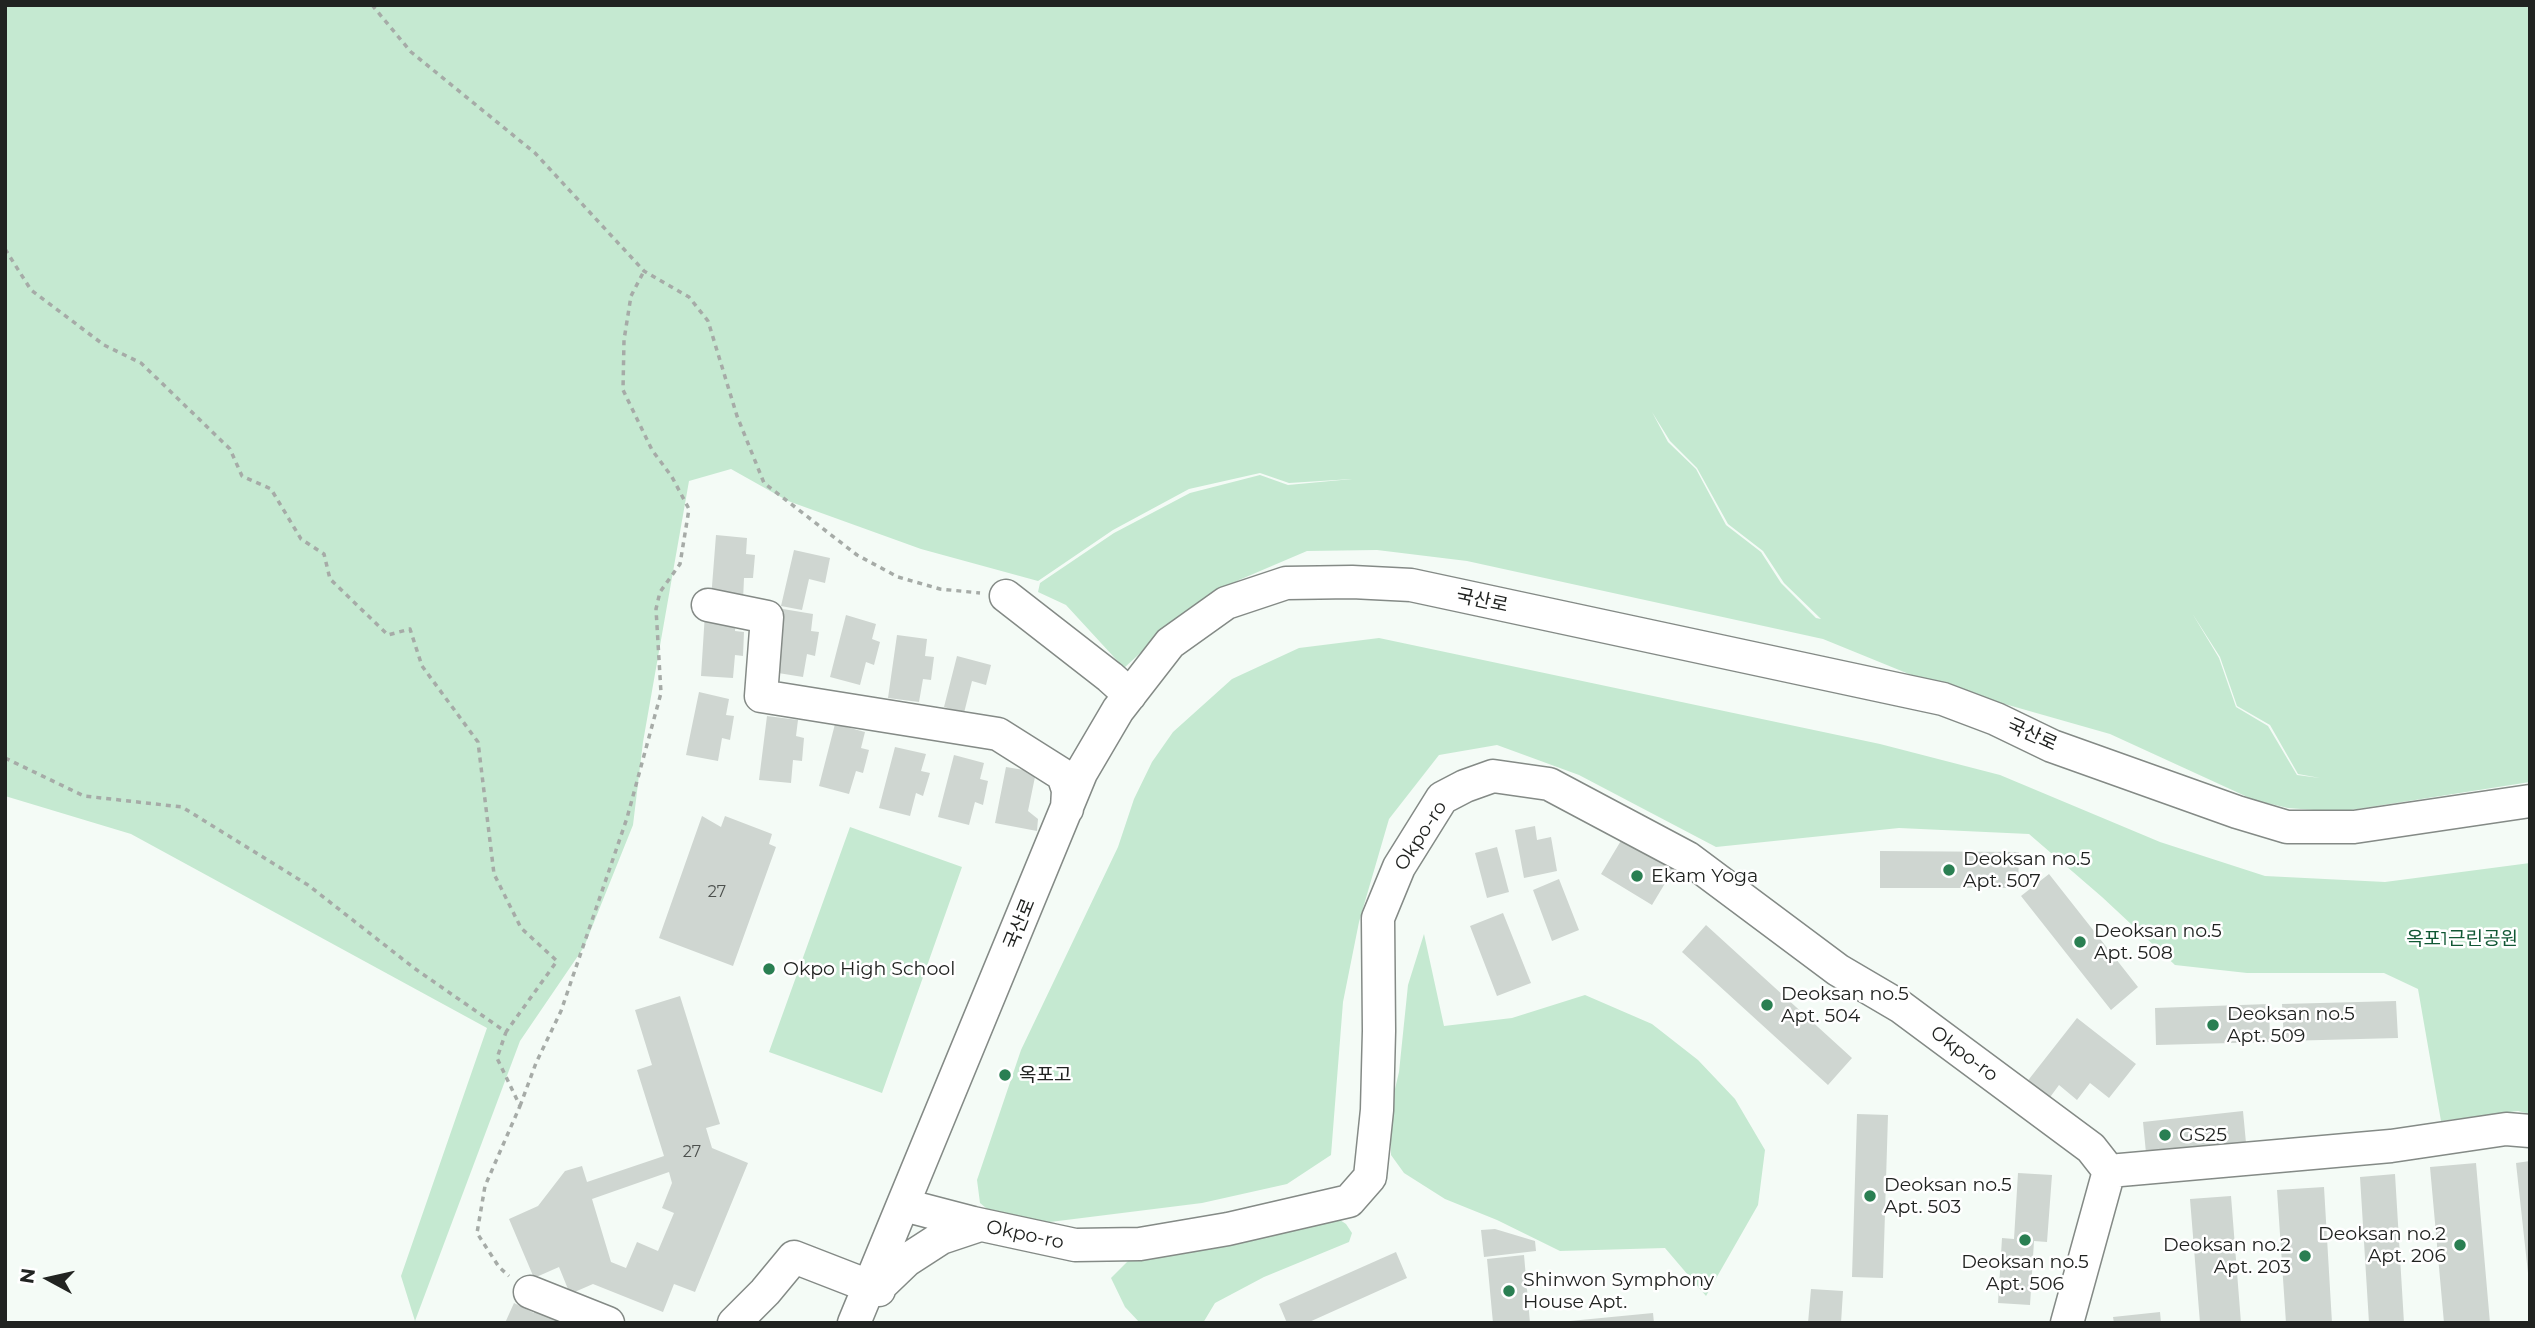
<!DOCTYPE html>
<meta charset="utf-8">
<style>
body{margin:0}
#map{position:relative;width:2535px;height:1328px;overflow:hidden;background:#f4fbf6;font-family:Montserrat,sans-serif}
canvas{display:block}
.frame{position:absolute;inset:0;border:7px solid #212321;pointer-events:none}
.north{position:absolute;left:14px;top:1244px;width:70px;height:70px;-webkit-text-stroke:5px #fff;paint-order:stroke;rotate:278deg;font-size:19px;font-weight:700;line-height:28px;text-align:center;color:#212321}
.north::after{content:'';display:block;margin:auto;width:24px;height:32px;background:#212321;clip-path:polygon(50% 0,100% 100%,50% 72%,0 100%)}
</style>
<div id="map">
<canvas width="2535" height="1328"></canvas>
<div class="frame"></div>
<div class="north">N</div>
</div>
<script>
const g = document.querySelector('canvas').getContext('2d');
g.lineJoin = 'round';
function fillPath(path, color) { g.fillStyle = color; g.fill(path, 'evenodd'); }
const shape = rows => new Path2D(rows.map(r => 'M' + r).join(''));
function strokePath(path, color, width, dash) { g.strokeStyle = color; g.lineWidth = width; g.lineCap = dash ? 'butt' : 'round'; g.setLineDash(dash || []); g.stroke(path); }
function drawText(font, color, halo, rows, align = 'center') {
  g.font = font + ' Montserrat,"Noto Sans KR",sans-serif'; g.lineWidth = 5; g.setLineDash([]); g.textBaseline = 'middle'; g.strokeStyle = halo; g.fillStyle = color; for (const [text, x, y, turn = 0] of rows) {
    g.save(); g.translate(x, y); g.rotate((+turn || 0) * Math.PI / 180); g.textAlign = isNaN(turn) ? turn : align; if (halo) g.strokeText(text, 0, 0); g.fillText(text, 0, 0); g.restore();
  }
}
const green = shape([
 [5,5,2530,5,2530,782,2351,810,2327,811,2288,808,2254,800,2110,734,1931,683,1823,639,1467,561,1377,550,1307,551,1239,580,1173,623,1124,668,1066,605,1038,592,1040,583,1114,533,1190,493,1260,475,1288,485,1352,479,1289,483,1260,473,1189,489,1113,530,1038,581,921,549,788,501,731,469,689,481,643,742,633,825,584,947,520,1041,415,1321,401,1276,487,1028,131,834,5,796],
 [1652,412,1670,441,1697,468,1728,524,1763,551,1784,583,1821,619,1816,618,1781,583,1761,552,1726,525,1696,469,1668,442],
 [2192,613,2220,657,2237,706,2270,725,2298,774,2320,778,2297,775,2268,726,2236,707,2219,658],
 [1379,638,1880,744,2000,775,2160,842,2265,876,2385,882,2530,863,2530,1114,2518,1111,2441,1121,2418,989,2384,973,2247,973,2175,965,2102,897,2029,834,1899,828,1716,847,1579,775,1497,745,1439,755,1389,819,1359,922,1343,1002,1331,1155,1287,1184,1202,1203,1034,1224,1004,1223,980,1203,977,1180,1021,1050,1118,847,1134,799,1152,762,1173,732,1232,679,1299,648],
 [850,827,962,867,882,1093,769,1052],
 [1424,934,1444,1026,1512,1018,1585,995,1652,1024,1698,1060,1735,1099,1765,1150,1758,1205,1706,1296,1665,1248,1560,1251,1497,1220,1445,1199,1404,1173,1391,1155,1390,1110,1399,1072,1408,985],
 [1331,1214,1346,1224,1352,1233,1349,1242,1264,1277,1215,1303,1203,1323,1140,1323,1125,1307,1111,1278,1138,1251]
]);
const building = shape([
 [716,535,747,538,746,554,755,555,753,578,744,578,743,601,711,599],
 [794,550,830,558,825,583,809,579,802,610,781,606],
 [783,609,813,614,811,631,819,632,815,656,807,654,803,677,772,672],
 [705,613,736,615,735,631,744,632,743,656,735,655,733,678,701,676],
 [846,615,876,624,872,639,880,642,874,665,866,662,860,685,830,677],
 [897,635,927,639,925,656,934,657,931,680,923,679,919,702,888,698],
 [957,656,991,665,986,685,972,681,964,713,944,707],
 [699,692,729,699,726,715,734,716,730,740,722,738,718,761,686,755],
 [767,716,798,720,796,736,804,738,802,761,793,760,791,783,759,780],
 [835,724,865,732,861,748,869,750,863,773,856,771,849,794,819,786],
 [895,747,926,754,921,771,930,773,923,796,916,793,910,816,879,808],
 [954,755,984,763,980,779,988,781,983,805,975,802,969,825,938,817],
 [1006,767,1036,772,1028,811,1038,819,1037,831,995,823],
 [702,816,721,827,725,816,772,834,769,844,776,847,733,966,659,938],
 [1535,826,1537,840,1551,837,1557,871,1524,878,1515,830],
 [1622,839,1673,870,1652,905,1601,874],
 [1497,847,1509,892,1487,898,1475,853],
 [1880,851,2019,852,2018,888,1880,888],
 [2049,874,2138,987,2111,1010,2021,896],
 [1559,879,1579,930,1552,941,1533,890],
 [1503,913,1531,983,1497,996,1470,926],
 [1706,925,1852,1058,1828,1085,1682,952],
 [680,996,720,1124,706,1128,712,1148,748,1163,695,1292,674,1284,663,1312,593,1284,570,1294,559,1267,534,1278,509,1219,538,1206,565,1171,582,1166,587,1182,664,1156,637,1070,652,1065,635,1010],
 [669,1172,672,1183,662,1208,674,1213,658,1251,637,1242,626,1268,611,1262,592,1199],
 [2396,1001,2398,1038,2284,1041,2282,1004],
 [2269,1004,2270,1042,2156,1045,2155,1008],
 [2077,1018,2136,1064,2109,1098,2090,1083,2077,1100,2059,1085,2048,1100,2026,1083],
 [2243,1111,2246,1143,2146,1153,2143,1122],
 [1857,1114,1888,1115,1883,1278,1852,1277],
 [2530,1161,2530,1273,2528,1273,2516,1163],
 [2476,1163,2490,1323,2444,1323,2430,1167],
 [2018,1173,2052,1175,2047,1242,2034,1241,2030,1305,1998,1303,2002,1238,2014,1239],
 [2395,1174,2404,1323,2369,1323,2360,1177],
 [2324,1187,2332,1323,2286,1323,2277,1190],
 [2231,1196,2241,1323,2200,1323,2190,1199],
 [1495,1229,1535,1241,1536,1251,1484,1257,1481,1230],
 [1396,1252,1407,1278,1307,1323,1287,1323,1279,1304],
 [1524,1255,1530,1323,1493,1323,1487,1259],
 [1811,1289,1843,1291,1841,1323,1808,1323],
 [514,1303,534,1313,538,1305,576,1323,505,1323],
 [2160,1312,2161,1323,2114,1323,2113,1317],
 [1653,1313,1654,1323,1570,1323,1570,1321]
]);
const path = shape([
 [372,5,411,52,535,153,644,271,689,297,708,321,737,416,764,483,857,555,898,577,940,589,980,593],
 [5,249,31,290,104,345,141,363,230,449,242,476,271,489,301,539,324,554,330,579,388,635,410,629,422,666,478,742,494,874,521,928,557,961,506,1032],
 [5,758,84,796,182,807,308,885,414,968,506,1032,497,1058,520,1106,485,1186,477,1233,499,1267,509,1276],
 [520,1106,536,1063,561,1011,627,818,661,693,656,609,660,592,680,564,689,509,672,477,652,450,623,390,624,340,631,296,644,271]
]);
const minor = shape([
 [1006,596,1110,677,1130,695],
 [708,605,767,617,761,696,998,734,1063,775,1068,790,1067,809],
 [2109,1171,2391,1146,2506,1129,2530,1131],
 [904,1205,973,1223,1075,1245,1140,1244,1228,1229,1349,1201,1370,1177,1377,1110,1379,1031,1378,918,1399,867,1442,798,1465,786,1493,776,1549,784,1688,858,1838,970,1901,1007,2091,1148,2109,1171,2067,1323],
 [882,1284,907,1260,941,1238,980,1225],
 [530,1292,608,1323],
 [734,1323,765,1292,794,1257,879,1290],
 [854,1323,1081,773,1118,710,1170,643,1226,603,1286,583,1352,582,1411,585,1943,699,1996,719,2052,746,2237,812,2287,827,2354,827,2530,801]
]);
const markers = [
 [1949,870,7,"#2a7f52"],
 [1637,876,7,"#2a7f52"],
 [2080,942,7,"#2a7f52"],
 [769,969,7,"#2a7f52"],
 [1767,1005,7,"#2a7f52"],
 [2213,1025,7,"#2a7f52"],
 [1005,1075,7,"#2a7f52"],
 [2165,1135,7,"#2a7f52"],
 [1870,1196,7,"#2a7f52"],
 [2025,1240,7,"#2a7f52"],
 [2460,1245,7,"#2a7f52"],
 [2305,1256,7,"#2a7f52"],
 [1509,1291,7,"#2a7f52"]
];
const numberNames = [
 ["27",717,892],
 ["27",692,1152]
];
const streetNames = [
 ["국산로",1482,601,12],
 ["국산로",2032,735,24],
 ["Okpo-ro",1421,836,-57],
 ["국산로",1020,924,-68],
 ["Okpo-ro",1964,1054,37],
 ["Okpo-ro",1025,1235,12]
];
const poiNames = [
 ["Deoksan no.5",1963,859],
 ["Apt. 507",1963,881],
 ["Ekam Yoga",1651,876],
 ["Deoksan no.5",2094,931],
 ["Apt. 508",2094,953],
 ["Okpo High School",783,969],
 ["Deoksan no.5",1781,994],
 ["Apt. 504",1781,1016],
 ["Deoksan no.5",2227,1014],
 ["Apt. 509",2227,1036],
 ["옥포고",1019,1075],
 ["GS25",2179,1135],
 ["Deoksan no.5",1884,1185],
 ["Apt. 503",1884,1207],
 ["Deoksan no.2",2446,1234,"right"],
 ["Apt. 206",2446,1256,"right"],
 ["Deoksan no.2",2291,1245,"right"],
 ["Apt. 203",2291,1267,"right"],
 ["Deoksan no.5",2025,1262,"center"],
 ["Apt. 506",2025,1284,"center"],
 ["Shinwon Symphony",1523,1280],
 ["House Apt.",1523,1302]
];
const parkNames = [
 ["옥포1근린공원",2462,939]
];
fillPath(green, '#c5e9d1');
fillPath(building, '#cfd6d1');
strokePath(minor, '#848a86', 35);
strokePath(path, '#a6aba7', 3.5, [5, 5]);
strokePath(minor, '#fff', 32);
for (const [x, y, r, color] of markers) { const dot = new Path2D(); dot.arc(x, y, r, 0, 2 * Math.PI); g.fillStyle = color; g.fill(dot); strokePath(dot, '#fff', 2.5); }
drawText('16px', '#4c504d', null, numberNames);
drawText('19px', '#212321', '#fff', streetNames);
drawText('19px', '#212321', '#fff', poiNames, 'left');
drawText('19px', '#115835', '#fff', parkNames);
</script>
